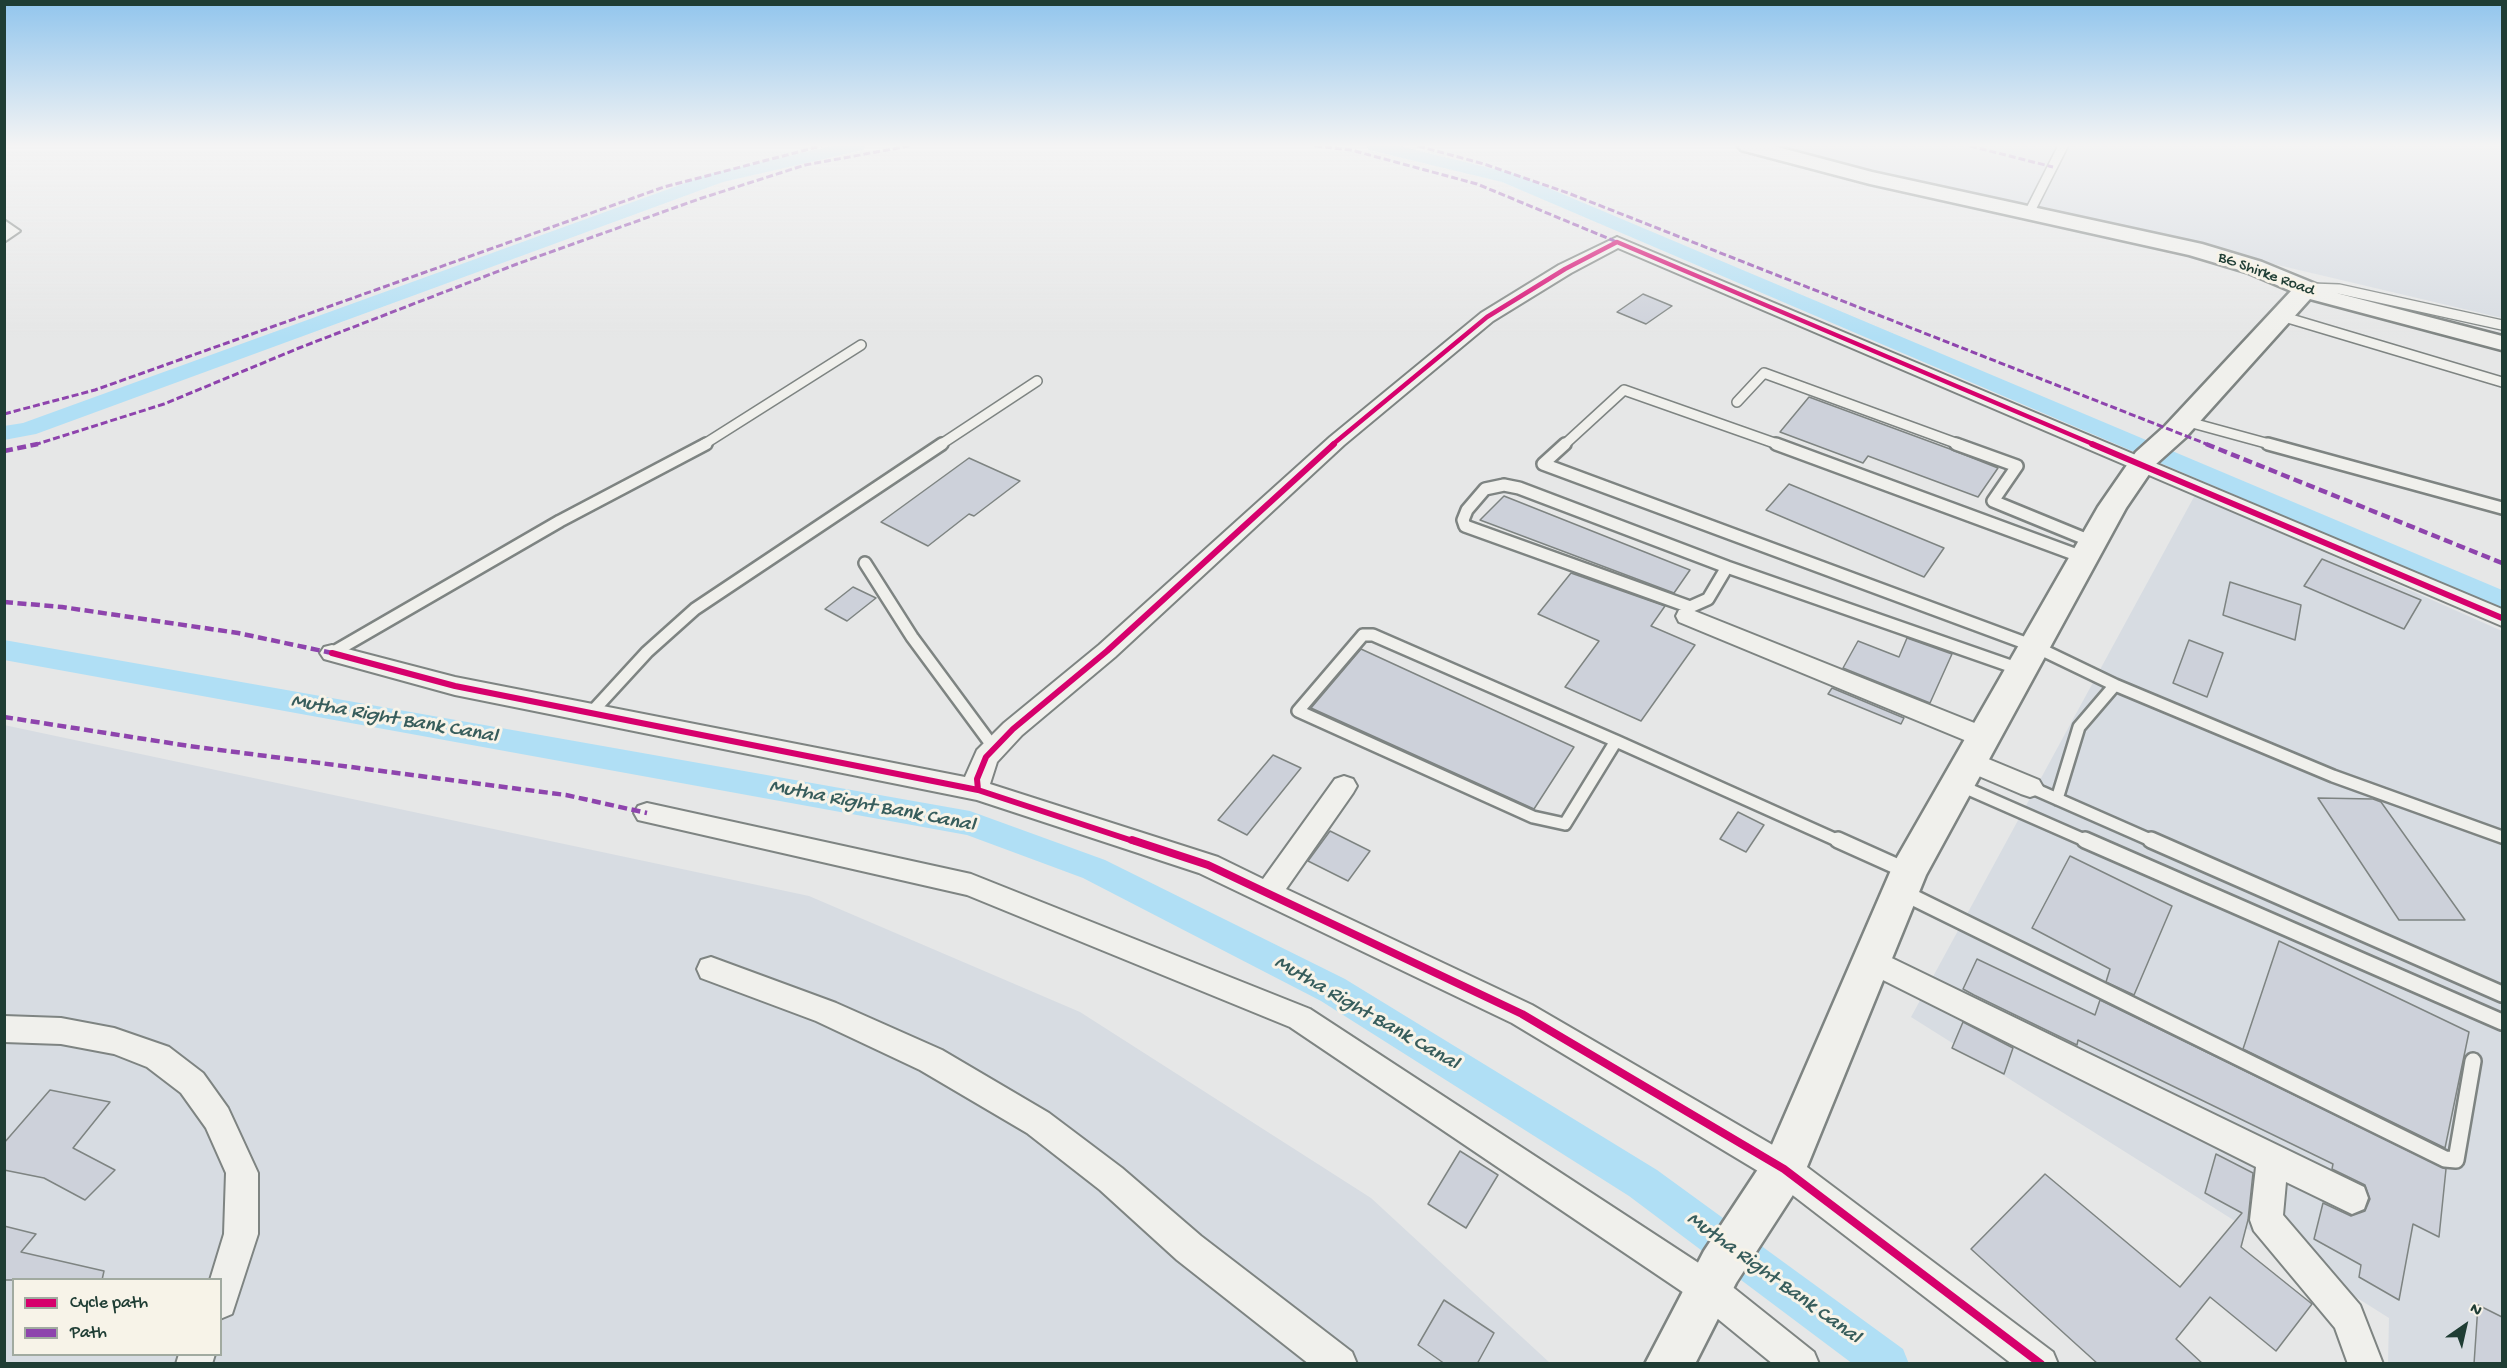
<!DOCTYPE html>
<style>
body{margin:0}
#map{position:relative;width:2507px;height:1368px;overflow:hidden;background:#e6e7e7;font-family:"Gochi Hand",sans-serif}
canvas{display:block}
.frame{position:absolute;inset:0;border:6px solid #1f3d34;pointer-events:none}
.legend{position:absolute;left:12px;top:1278px;width:210px;height:78px;box-sizing:border-box;background:#f7f3e8;border:2px solid #a1aaa0;margin:0;padding:8px 10px;list-style:none;font-size:18px;color:#1f3d34}
.legend li{display:flex;align-items:center;gap:12px;height:30px}
.legend b{width:30px;border:2px solid #a1aaa0}
.north{position:absolute;left:2435px;top:1296px;width:60px;height:60px;-webkit-text-stroke:4px #f7f3e8;paint-order:stroke;rotate:34deg;font-size:16px;font-weight:700;line-height:24px;text-align:center;color:#1f3d34}
.north::after{content:'';display:block;margin:auto;width:21px;height:27px;background:#1f3d34;clip-path:polygon(50% 0,100% 100%,50% 72%,0 100%)}
</style>
<div id="map">
<canvas width="2507" height="1368"></canvas>
<div class="frame"></div>
<ul class="legend">
<li><b style="height:8px;background:#d6006c"></b>Cycle path</li>
<li><b style="height:8px;background:#8e44ad"></b>Path</li>
</ul>
<div class="north">N</div>
</div>
<script>
const g = document.querySelector('canvas').getContext('2d');
g.lineJoin = 'round';
function fillPath(path, color) { g.fillStyle = color; g.fill(path, 'evenodd'); }
const shape = rows => new Path2D(rows.map(r => 'M' + r).join(''));
function strokePath(path, color, width, dash) { g.strokeStyle = color; g.lineWidth = width; g.lineCap = dash ? 'butt' : 'round'; g.setLineDash(dash || []); g.stroke(path); }
function drawText(font, color, halo, rows, align = 'center') {
  g.font = font + ' "Gochi Hand",sans-serif'; g.lineWidth = 6; g.setLineDash([]); g.textBaseline = 'middle'; g.strokeStyle = halo; g.fillStyle = color; for (const [text, x, y, turn = 0] of rows) {
    g.save(); g.translate(x, y); g.rotate((+turn || 0) * Math.PI / 180); g.textAlign = isNaN(turn) ? turn : align; if (halo) g.strokeText(text, 0, 0); g.fillText(text, 0, 0); g.restore();
  }
}
const built = shape([
 [1766,146,2502,146,2502,318,2070,216,1865,172],
 [2195,495,2502,631,2502,1363,2388,1363,2389,1318,1911,1017],
 [4,725,809,896,1080,1012,1371,1198,1550,1363,5,1363],
 [14,1280,220,1280,220,1354,14,1354]
]);
const canal = shape([
 [832,146,866,146,863,150,723,182,36,434,4,440,4,426,23,423,710,174,832,146],
 [1366,146,1399,146,1515,174,2502,590,2502,609,1502,182,1369,150,1366,146],
 [4,640,970,811,1105,860,1345,979,1657,1170,1903,1349,1909,1364,1853,1364,1629,1196,1321,1001,1083,878,967,835,4,660,4,640]
]);
const building = shape([
 [1643,294,1672,306,1646,324,1617,312,1643,294],
 [1809,397,1950,449,1998,468,1978,497,1868,456,1863,463,1780,432,1809,397],
 [969,458,1020,481,974,516,969,514,928,546,881,522,969,458],
 [1789,484,1944,548,1924,577,1766,510,1789,484],
 [1504,496,1690,570,1674,593,1480,520,1504,496],
 [2322,559,2421,600,2404,629,2304,586,2322,559],
 [1571,573,1665,606,1651,626,1695,645,1641,721,1565,687,1599,641,1538,614,1571,573],
 [2230,582,2301,605,2295,640,2223,615,2230,582],
 [853,587,876,598,847,621,825,609,853,587],
 [1907,638,1952,654,1930,703,1843,668,1858,641,1899,657,1907,638],
 [2189,640,2223,653,2207,697,2173,683,2189,640],
 [1361,649,1574,747,1534,809,1311,708,1361,649],
 [1832,688,1904,718,1901,724,1828,694,1832,688],
 [1273,755,1301,768,1247,835,1218,820,1273,755],
 [2318,798,2373,799,2381,802,2465,920,2399,920,2318,798],
 [1738,812,1764,825,1746,852,1720,839,1738,812],
 [1330,831,1370,851,1348,881,1308,861,1330,831],
 [2070,856,2172,906,2134,995,2106,982,2110,969,2032,928,2070,856],
 [2279,941,2469,1032,2445,1148,2243,1049,2279,941],
 [1977,959,2095,1015,2100,1000,2446,1169,2439,1237,2413,1224,2399,1300,2359,1277,2361,1265,2314,1239,2323,1203,2351,1216,2365,1211,2370,1199,2365,1185,2332,1169,2333,1164,2078,1040,2077,1045,1974,995,1963,989,1977,959],
 [1963,1022,2013,1048,2004,1074,1952,1048,1963,1022],
 [50,1090,110,1102,73,1148,115,1170,85,1200,44,1178,4,1170,4,1143,50,1090],
 [1460,1151,1498,1175,1466,1228,1428,1204,1460,1151],
 [2216,1154,2253,1173,2248,1220,2241,1247,2312,1304,2276,1351,2210,1297,2176,1339,2203,1364,2098,1364,1971,1249,2045,1174,2180,1287,2242,1213,2205,1193,2216,1154],
 [4,1226,36,1234,21,1252,104,1271,102,1280,4,1280,4,1226],
 [1444,1300,1494,1333,1477,1364,1445,1364,1418,1345,1444,1300],
 [2478,1305,2502,1317,2502,1364,2474,1364,2478,1305]
]);
const laneFar2 = shape([
 [2029,213,2063,146],
 [2311,288,2339,289,2502,325],
 [2281,316,2502,382],
 [1737,402,1764,373,1961,445],
 [2185,421,2273,445],
 [703,445,861,345],
 [940,445,1037,381],
 [1564,445,1624,390,1780,445]
]);
const laneFar1 = shape([
 [1565,444,1543,464,2036,647,2115,685],
 [1776,444,2085,558],
 [1956,444,2017,466,1993,501,2093,542],
 [2268,444,2502,508],
 [1504,485,1519,488,1727,567,1708,599,1690,607,1465,526,1463,520,1467,510,1485,489,1504,485],
 [865,563,912,637,994,748],
 [1727,567,2022,670],
 [1363,635,1373,635,1616,741,1565,824,1533,817,1298,711,1363,635],
 [332,653,560,521,706,444],
 [591,713,647,652,695,609,942,444],
 [1616,741,1841,842],
 [1959,785,2089,842],
 [2030,787,2155,842],
 [2057,799,2079,727,2115,685,2333,776,2502,837]
]);
const lane = shape([
 [1838,840,1907,871],
 [2085,840,2502,1022],
 [2151,840,2502,994],
 [1904,893,2445,1159,2456,1160,2473,1061]
]);
const street = shape([
 [4,220,20,231,4,242,4,220],
 [1617,237,2502,609,2502,626,1618,248,1571,273,1493,321,1344,445,1115,657,1022,735,997,762,990,784,1218,857,1263,879,1335,779,1344,776,1353,779,1357,786,1353,793,1286,889,1532,1005,1795,1158,2053,1352,2058,1364,2012,1364,1773,1180,1512,1023,1199,873,977,800,455,695,324,659,320,653,324,647,332,645,455,677,965,777,977,750,1004,723,1099,645,1330,437,1481,313,1559,265,1617,237],
 [1687,608,1992,730,1995,737,1992,744,1983,746,1974,744,1679,622,1676,616,1679,610,1687,608],
 [1969,751,2039,780,2043,787,2039,794,2030,797,2021,794,1960,768,1956,761,1960,754,1969,751],
 [647,803,971,874,1310,1009,1720,1277,1814,1352,1819,1364,1773,1364,1696,1301,1290,1027,967,895,638,820,634,813,638,806,647,803],
 [1871,948,2364,1187,2368,1198,2364,1209,2352,1214,2286,1182,2283,1215,2360,1305,2383,1364,2348,1364,2335,1328,2254,1231,2250,1220,2256,1167,1861,969,1857,960,1861,951,1871,948],
 [711,957,836,1003,942,1050,1049,1113,1122,1168,1201,1236,1352,1352,1357,1364,1309,1364,1177,1260,1100,1190,1027,1133,920,1070,816,1021,701,978,697,969,701,960,711,957],
 [4,1016,61,1018,114,1028,169,1047,203,1073,228,1108,258,1173,258,1234,232,1314,220,1319,220,1280,210,1280,224,1234,226,1173,206,1128,181,1093,147,1067,114,1054,61,1044,4,1042,4,1016],
 [179,1354,215,1354,212,1364,176,1364,179,1354]
]);
const secondary = shape([
 [1738,146,1774,146,1872,172,2202,244,2262,262,2340,294,2502,336,2502,350,2310,299,2185,438,2156,464,2126,508,1926,875,1800,1184,1736,1283,1695,1364,1645,1364,1704,1251,1768,1154,1895,861,2098,507,2136,452,2165,426,2291,291,2246,272,2189,255,1870,184,1741,150,1738,146]
]);
const quietFar1 = shape([
 [1315,146,1351,150,1477,184,1617,242],
 [1418,146,1484,164,1568,193,2209,445],
 [1970,146,2053,167],
 [4,414,95,390,664,187,821,146],
 [34,445,164,404,299,348,517,264,699,199,805,165,909,146]
]);
const quiet = shape([
 [2206,444,2502,563],
 [4,451,38,444],
 [4,602,62,607,238,633,332,653],
 [4,717,189,746,566,795,647,813]
]);
const cyclewayFar2 = shape([
 [1332,445,1487,317,1565,269,1617,242,2095,445]
]);
const cyclewayFar1 = shape([
 [2092,444,2502,618],
 [332,653,455,686,978,790,1136,842],
 [978,790,977,779,986,757,1013,729,1107,651,1334,444]
]);
const cycleway = shape([
 [1132,840,1208,865,1522,1014,1784,1169,2041,1364]
]);
const farStreetnames = [
 ["BG Shirke Road",2266,275,20]
];
const waterNames = [
 ["Mutha Right Bank Canal",394,720,10],
 ["Mutha Right Bank Canal",872,807,11],
 ["Mutha Right Bank Canal",1366,1014,30],
 ["Mutha Right Bank Canal",1773,1279,36]
];
fillPath(built, '#d7dce2');
fillPath(canal, '#b0dff5');
fillPath(building, '#cdd1da');
strokePath(building, '#7e8482', 1.5);
strokePath(laneFar2, '#7e8482', 12);
strokePath(laneFar1, '#7e8482', 16);
strokePath(lane, '#7e8482', 20);
strokePath(street, '#7e8482', 4);
strokePath(secondary, '#7e8482', 5);
strokePath(laneFar2, '#f0f0ec', 9);
strokePath(laneFar1, '#f0f0ec', 11);
strokePath(lane, '#f0f0ec', 15);
fillPath(street, '#f0f0ec');
fillPath(secondary, '#f0f0ec');
strokePath(quietFar1, '#8e44ad', 3, [7, 3]);
strokePath(quiet, '#8e44ad', 4.5, [9, 4.5]);
strokePath(cyclewayFar2, '#d6006c', 4.5);
strokePath(cyclewayFar1, '#d6006c', 6);
strokePath(cycleway, '#d6006c', 8);
const sky = g.createLinearGradient(0, 0, 0, 338);
sky.addColorStop(0, '#91c5ed');
sky.addColorStop(0.43, '#f4f4f4');
sky.addColorStop(1, '#f4f4f400');
g.fillStyle = sky;
g.fillRect(0, 0, 2507, 338);
drawText('16px', '#1f3d34', '#f7f3e8', farStreetnames);
drawText('italic 21px', '#375d5c', '#f7f3e8', waterNames);
</script>
